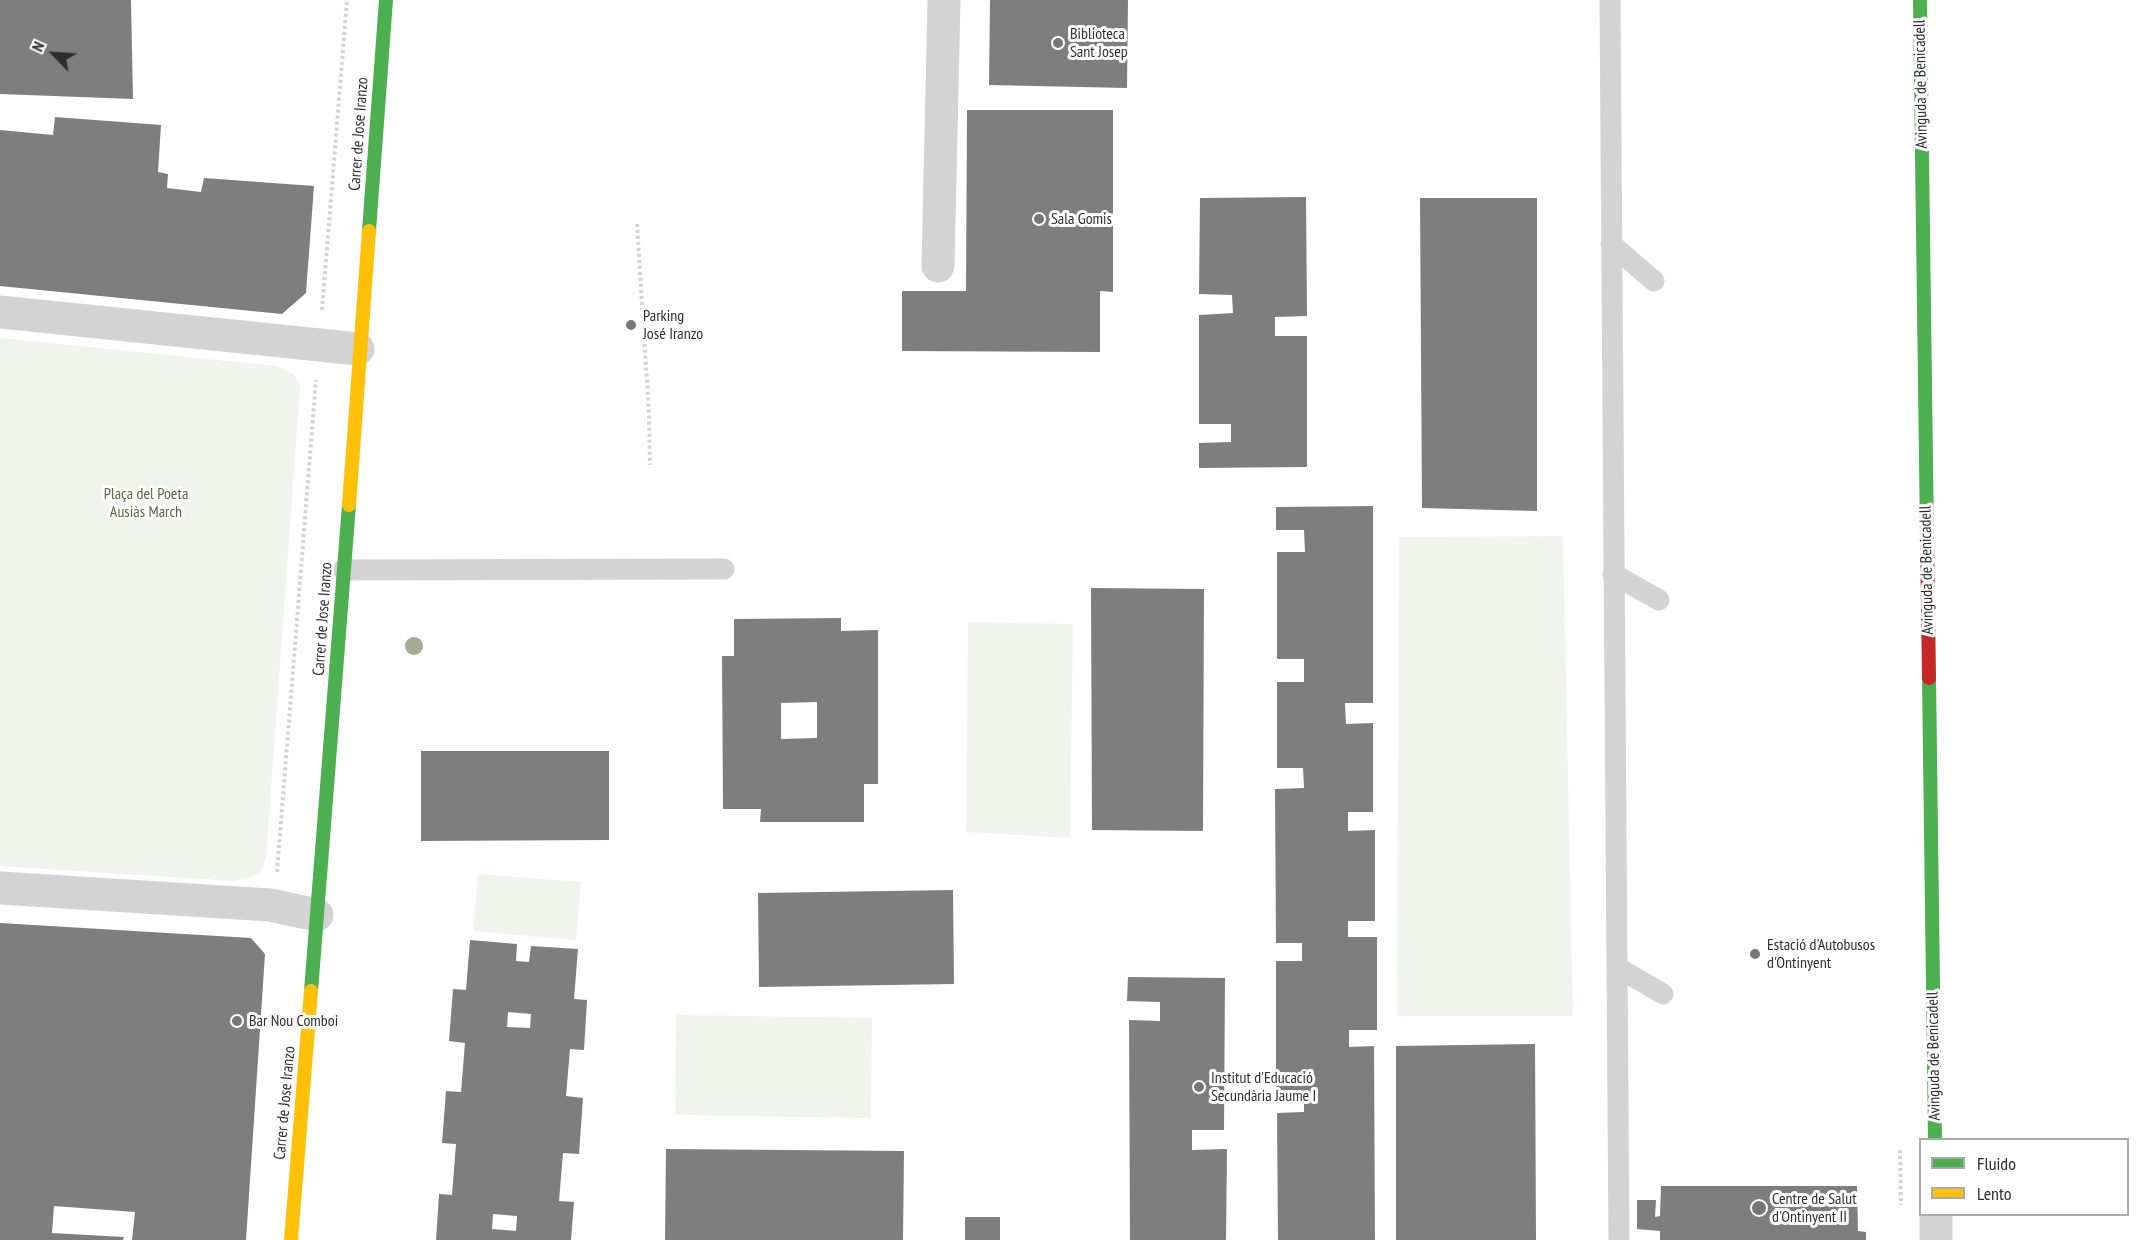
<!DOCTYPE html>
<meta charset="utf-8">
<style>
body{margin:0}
#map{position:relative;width:2153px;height:1240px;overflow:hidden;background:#fff;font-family:"PT Sans Narrow",sans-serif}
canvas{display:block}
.legend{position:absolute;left:1919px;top:1138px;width:210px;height:78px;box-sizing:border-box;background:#fff;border:2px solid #ababab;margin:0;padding:8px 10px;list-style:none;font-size:18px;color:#2e2e2e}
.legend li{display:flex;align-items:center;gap:12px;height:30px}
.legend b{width:30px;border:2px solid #ababab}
.north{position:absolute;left:24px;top:24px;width:60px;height:60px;-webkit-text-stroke:4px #fff;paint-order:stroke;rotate:295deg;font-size:16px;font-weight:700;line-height:24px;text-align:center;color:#2e2e2e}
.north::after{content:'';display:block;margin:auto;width:21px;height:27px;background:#2e2e2e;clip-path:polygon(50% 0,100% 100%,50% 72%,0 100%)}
</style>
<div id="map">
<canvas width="2153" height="1240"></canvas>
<ul class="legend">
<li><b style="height:8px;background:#4caf50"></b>Fluido</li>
<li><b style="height:8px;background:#ffc107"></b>Lento</li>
</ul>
<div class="north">N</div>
</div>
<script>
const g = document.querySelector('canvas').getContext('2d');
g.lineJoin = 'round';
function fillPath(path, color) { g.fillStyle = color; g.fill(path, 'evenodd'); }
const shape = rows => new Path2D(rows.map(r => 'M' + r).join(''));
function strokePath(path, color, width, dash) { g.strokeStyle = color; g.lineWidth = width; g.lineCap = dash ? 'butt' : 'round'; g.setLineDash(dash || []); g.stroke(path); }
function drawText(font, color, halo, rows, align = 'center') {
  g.font = font + ' "PT Sans Narrow",sans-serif'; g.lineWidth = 6; g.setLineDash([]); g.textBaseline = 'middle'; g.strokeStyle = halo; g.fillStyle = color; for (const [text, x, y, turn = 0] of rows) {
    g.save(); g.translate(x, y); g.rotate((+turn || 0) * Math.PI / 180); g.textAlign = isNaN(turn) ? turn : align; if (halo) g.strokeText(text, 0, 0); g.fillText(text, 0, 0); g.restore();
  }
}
const green = shape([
 [0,338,277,366,294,374,300,387,266,858,260,872,248,879,233,881,0,866],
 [1563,536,1573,1016,1397,1016,1399,537],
 [968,622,1073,624,1070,838,966,832],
 [478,874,581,882,576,940,473,931],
 [676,1015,872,1018,871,1118,675,1115]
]);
const building = shape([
 [0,0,131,0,133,99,0,94],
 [990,0,1128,0,1127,88,989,85],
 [967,110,1113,110,1113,292,1100,291,1100,352,902,351,902,291,966,291],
 [55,117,161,125,158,172,168,174,167,188,201,192,204,178,314,186,306,293,282,314,0,286,0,130,53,135],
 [1306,197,1307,316,1275,317,1275,336,1307,336,1307,467,1199,468,1199,443,1231,442,1231,424,1199,424,1199,315,1233,313,1232,295,1199,294,1200,198],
 [1420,198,1537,198,1537,511,1422,508],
 [1373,506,1373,703,1345,703,1346,724,1373,723,1373,812,1348,812,1348,831,1375,830,1375,921,1348,921,1348,937,1377,937,1377,1030,1349,1030,1349,1047,1374,1046,1375,1240,1278,1240,1277,1113,1304,1112,1304,1093,1276,1094,1276,961,1302,961,1302,943,1276,943,1275,789,1304,788,1303,768,1277,768,1277,682,1304,682,1304,659,1277,659,1277,552,1305,552,1304,530,1276,530,1276,507],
 [1091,588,1204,589,1203,831,1092,830],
 [841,618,841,631,878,630,878,784,864,784,864,822,760,822,761,809,723,809,722,656,734,656,734,619],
 [817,702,817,738,781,739,781,703],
 [421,751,609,751,609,840,421,841],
 [953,890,954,984,759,987,758,893],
 [0,923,251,938,265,954,246,1240,132,1240,135,1212,54,1206,52,1233,124,1237,123,1240,0,1240],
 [470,940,517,944,516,961,529,962,531,946,578,949,574,999,587,1000,584,1050,570,1049,566,1096,583,1098,579,1154,563,1153,559,1201,574,1202,571,1240,436,1240,439,1194,452,1195,456,1144,442,1143,446,1091,461,1092,465,1043,449,1041,453,989,466,990],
 [508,1012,531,1014,530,1028,507,1027],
 [493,1214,517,1216,516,1231,492,1229],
 [1128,977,1225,978,1224,1130,1192,1130,1192,1150,1227,1149,1226,1240,1130,1240,1129,1020,1160,1021,1160,1002,1127,1001],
 [1535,1044,1536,1240,1396,1240,1396,1046],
 [666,1149,904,1151,903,1240,665,1240],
 [1661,1186,1857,1186,1858,1231,1866,1232,1866,1240,1660,1240,1660,1231,1637,1229,1637,1200,1656,1200,1655,1217,1660,1216],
 [965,1217,1000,1217,1000,1240,965,1240]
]);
const path = shape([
 [637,224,649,414,650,465],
 [322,310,347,0],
 [277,872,316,380],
 [1900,1150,1901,1205]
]);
const lane = shape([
 [1610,0,1619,1240],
 [1611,244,1654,281],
 [343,570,724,569],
 [1613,574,1659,600],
 [1617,967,1663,994]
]);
const street = shape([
 [938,266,944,0],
 [0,312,358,349],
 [0,888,270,905,317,915],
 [1936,1214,1936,1240]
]);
const fast = shape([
 [1920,0,1927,537],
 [369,231,386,0],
 [1929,678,1935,1140],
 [311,991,349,505]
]);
const slow = shape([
 [349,505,369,231],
 [291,1240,311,991]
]);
const jam = shape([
 [1927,537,1929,678]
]);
const trees = [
 [414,646]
];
const markers = [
 [1058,43,6,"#777"],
 [1039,219,6,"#777"],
 [631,325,6,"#777"],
 [1755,954,6,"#777"],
 [237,1021,6,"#777"],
 [1199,1087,6,"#777"],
 [1759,1208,8,"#777"]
];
const poiNames = [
 ["Biblioteca",1070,34],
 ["Sant Josep",1070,52],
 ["Sala Gomis",1051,219],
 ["Parking",643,316],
 ["José Iranzo",643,334],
 ["Estació d'Autobusos",1767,945],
 ["d'Ontinyent",1767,963],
 ["Bar Nou Comboi",249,1021],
 ["Institut d'Educació",1211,1078],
 ["Secundària Jaume I",1211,1096],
 ["Centre de Salut",1772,1199],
 ["d'Ontinyent II",1772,1217]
];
const streetNames = [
 ["Avinguda de Benicadell",1921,84,-91],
 ["Carrer de Jose Iranzo",359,134,-86],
 ["Avinguda de Benicadell",1927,570,-91],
 ["Carrer de Jose Iranzo",323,619,-86],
 ["Avinguda de Benicadell",1934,1056,-91],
 ["Carrer de Jose Iranzo",285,1103,-85]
];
const parkNames = [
 ["Plaça del Poeta",146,494],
 ["Ausiàs March",146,512]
];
fillPath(green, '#f1f4ec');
fillPath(building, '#7e7e7e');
strokePath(path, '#d3d3d3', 4, [3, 3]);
strokePath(lane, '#d3d3d3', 21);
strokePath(street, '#d3d3d3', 33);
strokePath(fast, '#4caf50', 14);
strokePath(slow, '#ffc107', 14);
strokePath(jam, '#c62828', 14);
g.fillStyle = '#a2ac95';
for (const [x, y] of trees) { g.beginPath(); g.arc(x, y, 9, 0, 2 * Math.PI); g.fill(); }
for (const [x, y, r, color] of markers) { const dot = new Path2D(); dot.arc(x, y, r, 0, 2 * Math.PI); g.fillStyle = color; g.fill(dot); strokePath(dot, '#fff', 2); }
drawText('16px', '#2e2e2e', '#fff', poiNames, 'left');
drawText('16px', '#2e2e2e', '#fff', streetNames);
drawText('16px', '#55683e', '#fff', parkNames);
</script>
